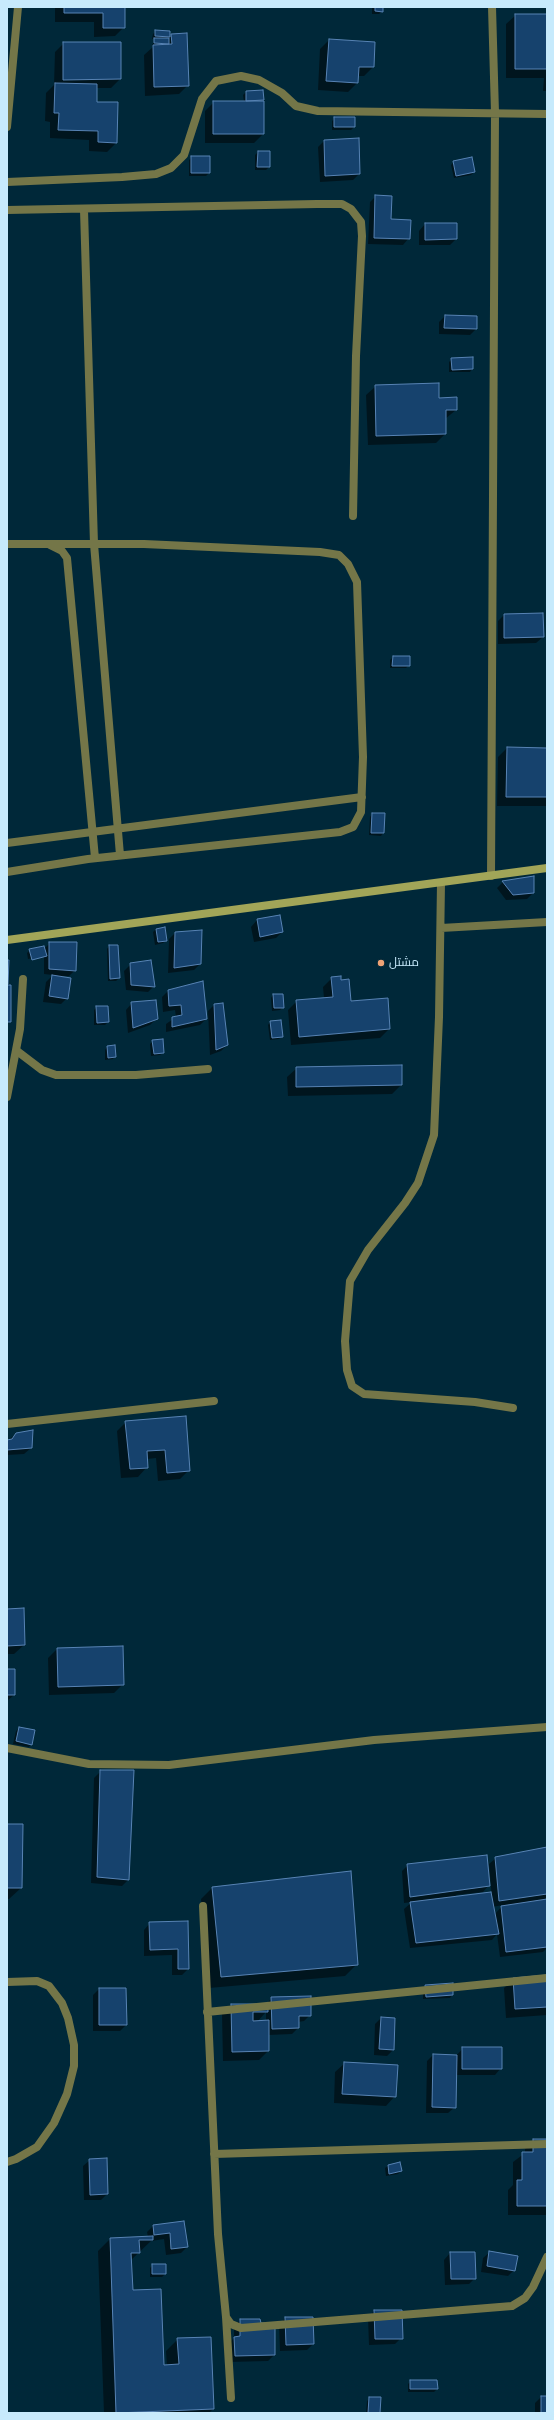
<!DOCTYPE html>
<meta charset="utf-8">
<style>
body{margin:0}
#map{position:relative;width:554px;height:2420px;overflow:hidden;background:#002839;font-family:"Libre Baskerville",serif}
canvas{display:block}
.frame{position:absolute;inset:0;border:8px solid #c7eafc;pointer-events:none}
</style>
<div id="map">
<canvas width="554" height="2420"></canvas>
<div class="frame"></div>
</div>
<script>
const g = document.querySelector('canvas').getContext('2d');
g.lineJoin = 'round';
function fillPath(path, color) { g.fillStyle = color; g.fill(path, 'evenodd'); }
const shape = rows => new Path2D(rows.map(r => 'M' + r).join(''));
function strokePath(path, color, width, dash) { g.strokeStyle = color; g.lineWidth = width; g.lineCap = dash ? 'butt' : 'round'; g.setLineDash(dash || []); g.stroke(path); }
function drawText(font, color, halo, rows, align = 'center') {
  g.font = font + ' "Libre Baskerville",Cairo,serif'; g.lineWidth = 3; g.setLineDash([]); g.textBaseline = 'middle'; g.strokeStyle = halo; g.fillStyle = color; for (const [text, x, y, turn = 0] of rows) {
    g.save(); g.translate(x, y); g.rotate((+turn || 0) * Math.PI / 180); g.textAlign = isNaN(turn) ? turn : align; if (halo) g.strokeText(text, 0, 0); g.fillText(text, 0, 0); g.restore();
  }
}
const shadow = shape([
 [55,7,124,7,124,27,115,36,94,37,94,22,55,22],
 [372,7,382,7,382,11,379,14,372,14],
 [516,15,547,15,547,91,543,91,544,78,506,78,506,24],
 [156,31,169,32,169,38,172,35,188,85,179,94,145,96,144,55,154,46,152,46,155,39,152,39,153,34],
 [329,40,373,67,364,76,357,76,357,83,348,92,318,90,320,49],
 [64,43,120,79,111,88,96,88,96,103,116,143,107,152,89,151,89,140,50,138,50,122,45,121,46,93,54,85,55,52],
 [246,92,263,100,260,102,263,134,254,143,205,143,205,111,214,102,244,102,243,95],
 [335,118,354,118,354,127,351,130,332,130,332,121],
 [358,139,359,174,353,180,320,182,318,147,324,141],
 [258,152,269,167,266,170,255,170,255,155],
 [192,157,209,157,209,173,206,176,189,176,189,160],
 [454,162,474,172,471,175,454,178,451,165],
 [376,196,390,220,409,238,403,245,368,244,370,202],
 [425,224,456,224,456,239,450,245,419,245,419,231],
 [445,316,476,317,476,329,470,335,439,334,439,322],
 [472,358,472,369,470,372,449,372,449,362,452,359],
 [376,386,438,399,456,410,445,419,445,434,436,443,368,445,366,395],
 [504,615,543,637,536,643,498,644,498,621],
 [393,657,409,665,406,668,390,668,390,660],
 [507,748,547,749,547,806,497,806,498,757],
 [372,814,383,833,381,836,369,835,370,817],
 [533,877,533,893,527,899,506,900,497,888,503,882],
 [257,920,282,932,276,938,254,942,251,927],
 [156,929,166,941,163,943,155,945,153,932],
 [175,933,200,964,194,970,168,973,169,939],
 [50,943,75,970,69,976,62,976,67,998,61,1004,43,1002,46,982,53,975,44,974,44,958,29,962,44,958,44,956,28,959,27,953,30,950,44,949],
 [109,946,119,978,116,981,108,981,107,949],
 [131,964,154,986,148,992,126,990,124,971],
 [332,978,340,981,350,1002,389,1029,380,1038,291,1045,288,1010,297,1001,324,998,323,987],
 [168,991,206,1019,200,1025,166,1032,166,1024,176,1017,175,1010,163,1012,162,997],
 [273,995,283,1007,280,1010,272,1011,271,998],
 [132,1003,157,1018,150,1025,128,1033,126,1010],
 [214,1005,227,1045,221,1051,210,1055,208,1011],
 [97,1007,108,1022,105,1025,94,1025,94,1010],
 [270,1022,282,1036,279,1039,270,1040,268,1025],
 [153,1041,163,1053,160,1055,151,1056,150,1044],
 [107,1047,115,1056,113,1059,105,1060,105,1050],
 [297,1068,401,1085,392,1094,288,1096,287,1077],
 [185,1417,189,1470,180,1479,158,1481,156,1458,147,1459,147,1467,138,1477,121,1478,117,1431,126,1422],
 [16,1434,31,1448,24,1454,7,1455,7,1441],
 [7,1610,24,1645,14,1654,7,1654],
 [57,1649,123,1684,114,1693,49,1695,48,1658],
 [7,1670,14,1695,7,1701],
 [19,1728,31,1744,29,1747,13,1744,16,1731],
 [101,1771,128,1880,122,1886,91,1883,94,1778],
 [7,1825,21,1888,9,1899,7,1899],
 [547,1848,547,1897,543,1901,547,1900,547,1948,543,1952,500,1957,497,1934,492,1940,410,1948,404,1909,412,1902,404,1903,402,1871,408,1865,489,1885,483,1892,456,1895,457,1897,492,1899,489,1864,496,1858],
 [503,1905,494,1915,492,1907],
 [213,1887,356,1965,345,1976,209,1988,201,1899],
 [187,1922,188,1969,182,1975,172,1975,172,1955,144,1956,144,1930,150,1923],
 [547,1976,547,2015,506,2018,504,1988,513,1979],
 [99,1989,126,2025,120,2031,93,2031,93,1995],
 [423,1989,452,1995,450,1998,423,1999],
 [272,1998,310,2015,304,2021,298,2022,298,2028,292,2034,268,2035,268,2051,259,2060,223,2061,222,2014,266,2004],
 [266,2012,266,2021,257,2022],
 [381,2018,393,2050,387,2056,374,2055,375,2024],
 [463,2048,501,2068,495,2075,456,2075,455,2107,448,2113,426,2113,427,2061,433,2055,456,2056],
 [345,2063,395,2096,386,2106,334,2103,335,2072],
 [534,2140,547,2140,547,2215,508,2215,508,2190,513,2185,513,2162,525,2153,525,2149],
 [90,2160,107,2194,101,2200,84,2200,83,2166],
 [388,2166,401,2171,398,2174,386,2176,385,2168],
 [184,2222,187,2247,181,2253,166,2255,164,2239,151,2241,130,2261,132,2291,163,2366,167,2366,166,2351,178,2339,213,2409,209,2413,104,2413,98,2251,110,2239,148,2237,147,2232,153,2226],
 [490,2252,514,2270,508,2276,481,2272,483,2258],
 [450,2253,475,2278,469,2284,445,2285,444,2260],
 [153,2265,165,2274,162,2277,150,2277,150,2268],
 [374,2311,401,2338,395,2344,369,2345,368,2318],
 [286,2318,313,2344,307,2350,280,2351,279,2324],
 [240,2320,260,2320,260,2324,274,2324,274,2355,268,2361,229,2362,228,2344,234,2338,234,2327],
 [411,2381,437,2389,434,2392,408,2392,408,2384],
 [541,2397,547,2397,547,2413,535,2413,535,2403],
 [370,2398,379,2413,366,2413,367,2401]
]);
const building = shape([
 [64,7,125,7,125,28,103,28,103,13,64,13,64,7],
 [375,7,383,7,383,12,375,11,375,7],
 [515,14,547,14,547,69,515,69,515,14],
 [155,30,170,31,170,37,155,36,155,30],
 [187,33,189,86,154,87,153,45,172,44,171,34,187,33],
 [154,38,169,38,169,44,154,43,154,38],
 [329,39,375,42,374,67,359,67,358,83,326,81,329,39],
 [63,42,121,42,121,79,63,80,63,42],
 [55,83,97,84,97,102,118,102,117,143,98,142,98,131,58,130,59,113,54,113,55,83],
 [263,90,264,100,246,101,246,91,263,90],
 [213,101,264,101,264,134,213,134,213,101],
 [334,117,355,117,355,127,334,127,334,117],
 [359,138,360,174,325,176,324,140,359,138],
 [258,151,270,151,270,167,257,167,258,151],
 [191,156,210,156,210,173,191,173,191,156],
 [472,157,475,172,456,176,453,161,472,157],
 [375,195,392,196,391,219,411,220,410,239,374,238,375,195],
 [425,223,457,223,457,239,425,240,425,223],
 [445,315,477,316,477,329,444,328,445,315],
 [473,357,473,369,452,370,451,358,473,357],
 [439,383,439,398,457,397,457,410,446,410,446,434,376,436,375,385,439,383],
 [543,613,544,637,504,638,504,614,543,613],
 [393,656,410,656,410,666,392,666,393,656],
 [507,747,547,748,547,797,506,797,507,747],
 [372,813,385,813,384,833,371,833,372,813],
 [534,876,534,893,513,895,502,881,534,876],
 [280,915,283,932,260,937,257,919,280,915],
 [165,927,167,941,158,942,156,929,165,927],
 [202,930,201,964,174,968,175,932,202,930],
 [49,942,77,942,76,971,49,969,49,942],
 [109,945,118,945,120,978,110,979,109,945],
 [44,946,47,956,32,960,29,949,44,946],
 [7,960,9,960,8,984,7,984,7,960],
 [151,960,155,987,131,985,130,963,151,960],
 [52,975,71,978,68,999,49,996,52,975],
 [341,976,341,980,349,979,351,1001,388,998,390,1029,299,1037,296,1000,333,997,331,977,341,976],
 [203,981,207,1019,172,1027,172,1017,182,1015,181,1005,169,1006,168,990,203,981],
 [7,985,11,985,11,1022,7,1022,7,985],
 [273,994,283,994,284,1008,274,1008,273,994],
 [156,1000,158,1019,133,1028,131,1002,156,1000],
 [223,1003,228,1045,216,1050,214,1004,223,1003],
 [96,1006,108,1006,109,1022,97,1023,96,1006],
 [281,1020,283,1037,272,1038,270,1021,281,1020],
 [163,1039,164,1053,154,1054,152,1040,163,1039],
 [115,1045,116,1057,108,1058,107,1046,115,1045],
 [402,1065,402,1085,296,1087,296,1067,402,1065],
 [186,1416,190,1471,167,1473,165,1450,147,1451,148,1468,130,1469,125,1421,186,1416],
 [33,1430,32,1448,7,1450,7,1440,12,1439,16,1433,33,1430],
 [24,1608,25,1645,7,1646,7,1609,24,1608],
 [123,1646,124,1685,58,1687,57,1648,123,1646],
 [7,1669,15,1669,15,1695,7,1695,7,1669],
 [19,1727,35,1730,32,1745,16,1741,19,1727],
 [100,1770,134,1770,129,1880,97,1877,100,1770],
 [7,1824,23,1824,22,1888,7,1888,7,1824],
 [547,1847,547,1894,499,1901,495,1857,547,1847],
 [487,1855,490,1886,410,1897,407,1864,487,1855],
 [351,1871,358,1965,221,1977,212,1887,351,1871],
 [491,1892,499,1934,416,1943,410,1902,491,1892],
 [547,1899,547,1947,506,1952,501,1906,547,1899],
 [188,1921,189,1969,178,1969,178,1949,150,1950,149,1922,188,1921],
 [547,1975,547,2007,515,2009,513,1978,547,1975],
 [453,1983,453,1995,426,1997,425,1985,453,1983],
 [99,1988,126,1988,127,2025,99,2025,99,1988],
 [311,1996,311,2016,299,2016,299,2028,272,2029,271,1997,311,1996],
 [231,2004,268,2004,268,2012,253,2012,253,2021,269,2020,269,2051,232,2052,231,2004],
 [381,2017,395,2018,394,2050,379,2049,381,2017],
 [462,2047,502,2047,502,2069,462,2069,462,2047],
 [433,2054,457,2055,456,2108,432,2107,433,2054],
 [344,2062,398,2065,396,2097,342,2094,344,2062],
 [533,2139,547,2139,547,2206,517,2206,517,2180,522,2180,522,2152,533,2152,533,2139],
 [107,2158,108,2194,90,2195,89,2159,107,2158],
 [400,2162,402,2171,389,2174,388,2165,400,2162],
 [184,2221,188,2247,171,2249,170,2233,154,2235,153,2225,184,2221],
 [153,2236,153,2240,139,2240,140,2253,131,2253,133,2290,161,2289,164,2365,179,2364,177,2338,211,2337,214,2409,116,2413,110,2238,153,2236],
 [489,2251,518,2256,515,2271,487,2266,489,2251],
 [450,2252,475,2252,476,2279,451,2279,450,2252],
 [152,2264,166,2264,166,2274,152,2274,152,2264],
 [374,2310,402,2310,403,2339,375,2339,374,2310],
 [285,2317,313,2317,314,2344,286,2345,285,2317],
 [240,2319,260,2319,261,2323,275,2323,275,2355,235,2356,234,2337,240,2336,240,2319],
 [410,2380,437,2380,438,2389,410,2389,410,2380],
 [541,2396,547,2396,547,2413,541,2413,541,2396],
 [369,2397,381,2397,380,2413,368,2413,369,2397]
]);
const service = shape([
 [7,127,18,7],
 [7,210,317,204,342,204,351,209,361,222,362,236,356,356,353,516],
 [84,210,94,544,120,855],
 [7,544,144,544,320,552,339,555,348,564,357,582,363,757,361,812,353,827,340,832,88,859,7,872],
 [50,545,62,551,67,558,95,858],
 [7,843,362,797],
 [441,883,439,1017,434,1135,418,1183,405,1203,368,1250,350,1281,345,1341,347,1370,352,1386,364,1394,475,1402,513,1408],
 [441,928,547,922],
 [17,1051,42,1070,56,1075,136,1075,208,1069],
 [7,1748,89,1764,169,1765,374,1740,547,1727]
]);
const minor = shape([
 [7,182,122,177,156,174,171,168,184,155,202,99,216,81,241,76,259,80,282,93,296,106,318,111,547,114],
 [491,876,495,113,492,7],
 [7,1097,20,1029,23,979],
 [7,1424,214,1401],
 [203,1906,218,2234,226,2317,231,2324,241,2328,512,2306,525,2298,533,2287,547,2257],
 [7,1982,37,1981,49,1986,62,2003,68,2018,74,2045,74,2066,67,2094,54,2123,37,2147,16,2159,7,2162],
 [207,2012,547,1978],
 [214,2154,547,2144],
 [226,2317,231,2398]
]);
const secondary = shape([
 [7,940,547,868]
]);
const markers = [
 [381,963,4,"#efa376"]
];
const poiNames = [
 ["مشتل",389,963]
];
fillPath(shadow, '#0007');
fillPath(building, '#16426d');
strokePath(building, '#5783b4', 1);
strokePath(service, '#747648', 8);
strokePath(minor, '#747648', 8);
strokePath(secondary, '#a1a558', 8);
for (const [x, y, r, color] of markers) { const dot = new Path2D(); dot.arc(x, y, r, 0, 2 * Math.PI); g.fillStyle = color; g.fill(dot); strokePath(dot, '#002839', 1.5); }
drawText('12px', '#c7eafc', '#002839', poiNames, 'left');
</script>
